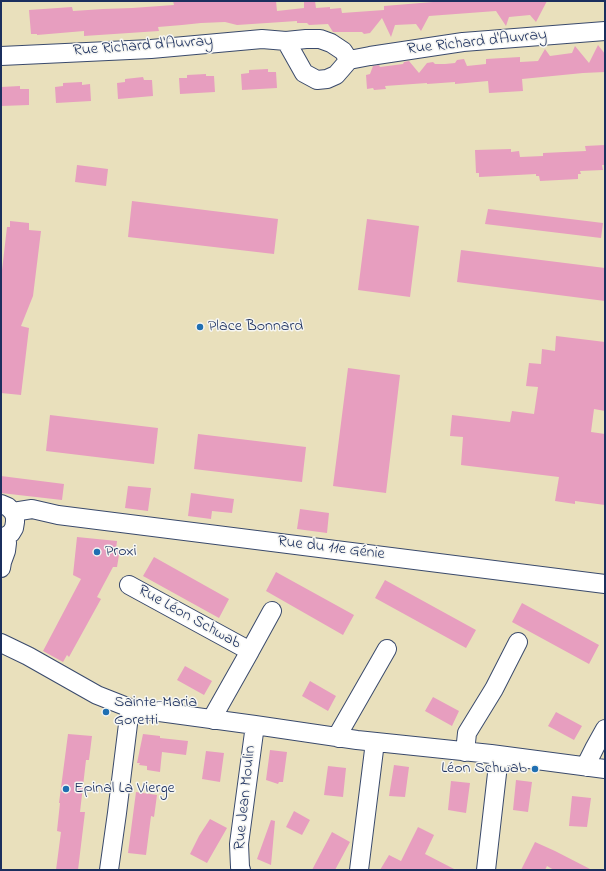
<!DOCTYPE html>
<meta charset="utf-8">
<style>
body{margin:0}
#map{position:relative;width:606px;height:871px;overflow:hidden;background:#e9e0bc;font-family:"Indie Flower",sans-serif}
canvas{display:block}
.frame{position:absolute;inset:0;border:2px solid #1b2f5e;pointer-events:none}
</style>
<div id="map">
<canvas width="606" height="871"></canvas>
<div class="frame"></div>
</div>
<script>
const g = document.querySelector('canvas').getContext('2d');
g.lineJoin = 'round';
function fillPath(path, color) { g.fillStyle = color; g.fill(path, 'evenodd'); }
const shape = rows => new Path2D(rows.map(r => 'M' + r).join(''));
function strokePath(path, color, width, dash) { g.strokeStyle = color; g.lineWidth = width; g.lineCap = dash ? 'butt' : 'round'; g.setLineDash(dash || []); g.stroke(path); }
function drawText(font, color, halo, rows, align = 'center') {
  g.font = font + ' "Indie Flower",sans-serif'; g.lineWidth = 3; g.setLineDash([]); g.textBaseline = 'middle'; g.strokeStyle = halo; g.fillStyle = color; for (const [text, x, y, turn = 0] of rows) {
    g.save(); g.translate(x, y); g.rotate((+turn || 0) * Math.PI / 180); g.textAlign = isNaN(turn) ? turn : align; if (halo) g.strokeText(text, 0, 0); g.fillText(text, 0, 0); g.restore();
  }
}
const building = shape([
 [173,1,276,1,277,11,304,8,304,2,315,1,316,8,330,7,330,9,341,8,342,13,384,10,384,6,445,1,547,1,536,22,530,15,509,17,506,26,496,11,429,16,421,31,416,24,395,25,391,37,382,18,370,33,364,34,362,32,333,32,328,24,309,25,307,23,297,23,297,21,237,25,225,22,201,23,182,25,158,27,159,31,84,36,84,31,37,35,37,34,31,34,29,10,72,7,73,11,103,9,132,8,174,5],
 [598,45,605,54,605,72,583,73,522,79,523,91,489,93,488,81,455,84,455,82,427,84,427,83,385,86,386,89,374,90,373,88,367,89,366,75,370,74,373,66,379,65,380,67,403,64,404,62,409,61,419,73,427,63,433,62,435,64,445,64,455,63,457,60,464,59,467,66,486,64,486,59,520,57,520,62,538,61,545,49,550,56,572,53,575,46,589,63],
 [268,69,268,72,276,72,277,88,242,90,241,74,249,73,249,70],
 [206,74,206,76,214,76,215,92,180,94,179,78,187,78,187,75],
 [143,77,144,80,152,80,153,96,118,99,117,83,125,82,125,79],
 [82,82,82,85,90,84,91,101,56,103,55,87,63,86,63,83],
 [20,86,20,89,29,89,29,105,1,106,1,87],
 [605,145,605,165,602,165,603,170,580,171,581,174,578,174,578,179,540,181,539,176,536,176,536,174,479,177,479,173,476,173,475,150,511,149,511,152,519,151,520,157,543,156,543,153,586,151,585,146],
 [77,165,108,169,106,186,75,182],
 [132,201,278,219,274,254,128,237],
 [488,209,603,223,601,238,485,224],
 [367,219,419,226,410,297,358,290],
 [10,221,29,223,29,230,41,231,33,296,21,326,29,328,21,395,1,393,1,279,7,227,10,227],
 [461,250,605,268,605,301,457,282],
 [556,336,605,342,605,411,594,409,591,432,605,434,605,505,575,501,575,504,555,501,559,477,461,465,463,437,450,436,452,415,510,422,512,411,534,414,538,387,526,386,529,363,541,364,542,349,555,351],
 [348,368,400,375,386,493,333,486],
 [50,415,158,428,154,464,46,451],
 [198,434,306,447,302,482,194,469],
 [1,476,64,484,62,500,1,493],
 [128,486,151,488,148,511,125,508],
 [191,493,234,499,232,513,212,511,211,519,188,516],
 [300,509,329,513,327,533,297,529],
 [77,537,117,541,116,549,120,549,117,567,113,567,97,597,101,599,69,657,67,655,63,662,43,651,81,579,73,575],
 [154,557,229,599,219,618,143,576],
 [276,572,354,615,343,635,266,591],
 [385,580,476,630,466,648,375,598],
 [522,603,599,645,589,664,512,622],
 [185,666,212,681,204,695,177,680],
 [310,681,336,696,328,711,302,696],
 [433,697,459,711,452,726,425,711],
 [556,712,582,726,574,740,548,726],
 [68,734,92,736,89,760,86,760,80,812,85,812,78,870,56,870,61,832,57,831,60,803,59,803],
 [143,734,160,736,160,738,188,741,186,755,162,752,160,772,147,770,147,766,139,765,140,763,137,763],
 [270,750,287,752,283,782,279,782,278,784,266,780],
 [206,751,224,753,220,782,202,779],
 [394,765,409,767,405,797,389,796],
 [328,766,346,768,343,797,324,795],
 [516,780,532,782,528,812,513,810],
 [451,781,470,783,466,813,448,810],
 [136,792,157,795,154,817,151,816,146,855,128,853],
 [572,796,591,798,587,827,569,826],
 [294,811,310,820,302,835,286,827],
 [210,819,227,828,207,863,190,854,199,836],
 [271,820,275,821,271,865,257,859],
 [418,827,434,835,425,854,456,870,380,870,389,855,401,861],
 [332,832,350,842,335,870,312,870],
 [535,842,555,851,592,870,554,870,547,866,545,870,521,870]
]);
const minor = shape([
 [286,41,306,39,320,39,331,43,343,51,349,60],
 [1,56,151,49,262,39,286,41,304,73,317,80,327,79,336,75,349,60,370,56,463,42,605,31],
 [1,504,8,507,13,512,15,517,15,522,14,528,11,533,6,536,1,538],
 [13,512,32,509,58,515,605,584],
 [1,568,2,562,6,551,7,543,6,536],
 [129,585,250,651,215,713,214,720],
 [1,643,28,656,97,695,130,708,255,725,357,740,491,754,605,769],
 [250,651,272,611],
 [339,738,340,731,387,649],
 [465,752,467,733,494,689,518,642],
 [587,767,588,761,595,747,605,729],
 [109,870,117,813,130,708],
 [241,870,240,867,239,844,255,725],
 [359,870,375,742],
 [486,870,499,756]
]);
const markers = [
 [200,327,4,"#1f6fb2"],
 [97,552,4,"#1f6fb2"],
 [106,712,4,"#1f6fb2"],
 [535,769,4,"#1f6fb2"],
 [66,789,4,"#1f6fb2"]
];
const streetNames = [
 ["Rue Richard d'Auvray",477,43,-6],
 ["Rue Richard d'Auvray",143,47,-4],
 ["Rue du 11e Génie",331,549,7],
 ["Rue Léon Schwab",189,618,29],
 ["Rue Jean Moulin",246,798,-84]
];
const poiNames = [
 ["Place Bonnard",208,327],
 ["Proxi",105,552],
 ["Sainte-Maria",114,703],
 ["Goretti",114,721],
 ["Léon Schwab",527,769,"right"],
 ["Epinal La Vierge",74,789]
];
fillPath(building, '#e79ebf');
strokePath(minor, '#3a4a6c', 20);
strokePath(minor, '#fff', 18);
for (const [x, y, r, color] of markers) { const dot = new Path2D(); dot.arc(x, y, r, 0, 2 * Math.PI); g.fillStyle = color; g.fill(dot); strokePath(dot, '#f6f6f2', 1.5); }
drawText('16px', '#1b2f5e', '#f6f6f2', streetNames);
drawText('16px', '#1b2f5e', '#f6f6f2', poiNames, 'left');
</script>
